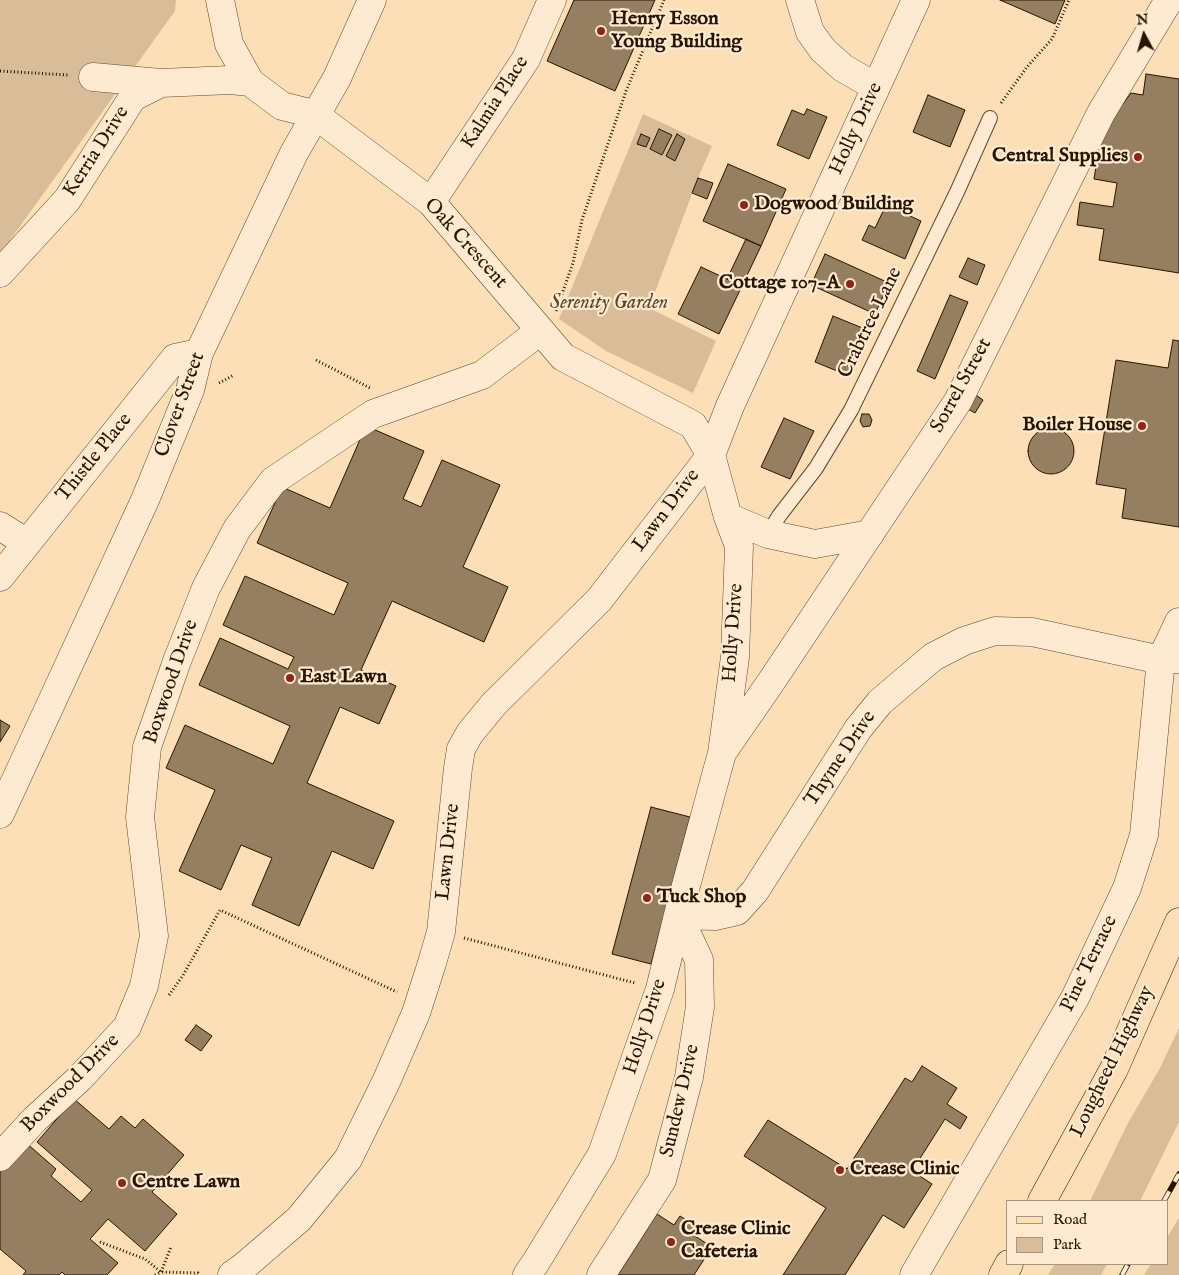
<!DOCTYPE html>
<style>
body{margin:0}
#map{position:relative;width:1179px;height:1275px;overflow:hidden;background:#fddfb7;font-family:"IM FELL English",serif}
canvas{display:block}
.legend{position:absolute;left:1006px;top:1200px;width:162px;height:65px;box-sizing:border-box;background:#feead0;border:1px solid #a8957d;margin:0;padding:6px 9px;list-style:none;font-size:15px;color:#271501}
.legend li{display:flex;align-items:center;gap:10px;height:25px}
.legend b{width:25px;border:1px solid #a8957d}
.north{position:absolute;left:1119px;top:10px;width:50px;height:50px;-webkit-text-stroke:4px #feead0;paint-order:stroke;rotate:354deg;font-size:14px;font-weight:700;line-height:20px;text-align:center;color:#271501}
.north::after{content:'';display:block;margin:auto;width:18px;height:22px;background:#271501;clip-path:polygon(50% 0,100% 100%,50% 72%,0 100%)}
</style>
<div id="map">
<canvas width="1179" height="1275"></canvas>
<ul class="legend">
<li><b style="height:6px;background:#fddfb7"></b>Road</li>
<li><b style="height:14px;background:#d9bd98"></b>Park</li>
</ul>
<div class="north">N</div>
</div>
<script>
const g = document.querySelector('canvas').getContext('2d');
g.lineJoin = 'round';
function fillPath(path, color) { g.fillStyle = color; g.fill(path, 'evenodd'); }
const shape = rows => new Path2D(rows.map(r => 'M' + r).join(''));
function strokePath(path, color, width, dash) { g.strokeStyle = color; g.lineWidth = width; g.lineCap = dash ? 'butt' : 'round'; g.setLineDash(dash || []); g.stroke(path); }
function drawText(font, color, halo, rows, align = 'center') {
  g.font = font + ' "IM FELL English",serif'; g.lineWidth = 4.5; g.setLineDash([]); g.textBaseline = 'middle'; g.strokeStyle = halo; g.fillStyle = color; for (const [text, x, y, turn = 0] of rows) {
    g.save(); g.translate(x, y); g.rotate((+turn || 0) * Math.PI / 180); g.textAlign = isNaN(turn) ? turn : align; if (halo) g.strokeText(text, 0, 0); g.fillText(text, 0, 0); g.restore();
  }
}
const green = shape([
 [0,0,176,0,175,11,0,254],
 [643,114,712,146,698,178,649,308,716,341,693,393,606,351,559,319],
 [1179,1028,1179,1122,1141,1199,1140,1201,1090,1201,1128,1123,1160,1068],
 [1179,1218,1179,1275,1144,1275,1151,1264,1168,1264,1168,1236],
 [1055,1264,1107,1264,1101,1275,1048,1275]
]);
const building = shape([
 [574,0,655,0,615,91,547,61,574,0],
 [1000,0,1065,0,1055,24,1000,0],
 [1146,74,1179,79,1179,273,1099,260,1104,229,1077,225,1080,202,1113,207,1117,183,1094,179,1101,134,1131,93,1143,95,1146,74],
 [928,95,965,110,950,147,913,132,928,95],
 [807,109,827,117,809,159,777,145,792,110,804,115,807,109],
 [659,129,672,135,662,155,650,149,659,129],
 [641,134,650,138,646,147,637,144,641,134],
 [677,134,685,139,675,161,666,156,677,134],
 [728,164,786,189,761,246,703,221,728,164],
 [698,178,713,183,707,199,692,193,698,178],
 [886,205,921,221,905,259,862,240,869,225,875,228,886,205],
 [746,239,761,246,742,286,727,279,746,239],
 [825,254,889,283,875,314,811,285,825,254],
 [968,258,985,265,977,285,959,277,968,258],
 [701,267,742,286,719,334,678,314,701,267],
 [950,295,968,302,935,379,917,371,950,295],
 [833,316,865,329,847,375,815,362,833,316],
 [1173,340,1179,341,1179,527,1122,518,1126,489,1096,484,1116,360,1168,368,1173,340],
 [976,395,983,400,975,413,968,409,976,395],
 [862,414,869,414,872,420,870,426,863,427,860,421,862,414],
 [784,418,814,431,790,479,761,467,784,418],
 [366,426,424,451,403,499,421,507,442,460,500,485,463,567,508,587,484,642,392,601,361,670,396,686,379,724,340,707,307,783,394,821,373,869,332,851,299,926,252,905,272,858,241,845,221,890,179,871,215,790,166,768,185,725,273,764,290,726,199,685,220,638,288,669,294,657,223,625,245,576,334,615,348,583,257,543,282,487,330,508,366,426],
 '1028 451a23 23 0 1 1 46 0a23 23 0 1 1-46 0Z',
 [0,720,10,726,0,742,0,720],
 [651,807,690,817,651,964,612,954,651,807],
 [196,1025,212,1036,201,1051,185,1040,196,1025],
 [922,1066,957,1088,947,1104,967,1117,960,1129,945,1119,912,1171,932,1184,904,1228,883,1215,845,1275,783,1275,826,1208,744,1156,768,1120,847,1169,905,1078,912,1082,922,1066],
 [74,1099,109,1129,121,1116,135,1128,143,1119,184,1155,152,1192,177,1214,145,1251,108,1219,90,1239,118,1263,107,1275,65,1275,62,1272,59,1275,23,1275,26,1271,0,1249,0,1169,24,1141,56,1169,51,1176,81,1202,92,1190,37,1142,74,1099],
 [657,1214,674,1225,680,1216,698,1227,695,1236,712,1247,694,1275,618,1275,657,1214]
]);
const path = shape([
 [0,71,68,75],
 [1001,103,1027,67,1052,39,1069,0],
 [556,311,573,263,582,220,626,91,664,0],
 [316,360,370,388],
 [219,383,234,375],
 [464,938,635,983],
 [169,995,182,977,220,910,397,992],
 [100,1242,145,1259,161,1272,198,1273,199,1275],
 [155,1275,161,1272,171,1247]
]);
const service = shape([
 [768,534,779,516,816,468,851,410,957,192,990,118]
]);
const minor = shape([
 [220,0,229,44,250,82,282,106,314,114,431,202,563,357,693,425,711,455,599,600,494,704,470,733,461,749,458,768,441,932,432,963,416,1013,386,1082,348,1159,299,1219,242,1268,232,1275],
 [800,0,810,32,823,50,843,68,876,87],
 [93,77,161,83],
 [431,202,526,59,552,0],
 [0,273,67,200,133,97,161,83,230,80,250,82],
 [728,517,768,534,815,544,870,534],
 [0,526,27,543],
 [0,577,175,358,199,353],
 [724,750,773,679,958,401,1101,113,1169,0],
 [0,814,145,500,190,390,199,353,294,153,337,78,372,0],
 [0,1157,35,1119,80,1078,127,1027,144,986,154,936,140,817,147,747,177,661,206,588,237,529,273,481,373,414,482,375,540,331],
 [527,1275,536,1262,602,1154,660,989,678,915,722,753,735,657,739,546,728,517,711,455,730,406,916,0],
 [601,1275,662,1180,689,1077,700,1007,699,960,678,915,715,916,737,911,755,891,858,729,880,702,933,657,964,641,995,631,1032,632,1161,660,1179,659],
 [914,1275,1075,998,1127,888,1144,835,1161,660,1179,622]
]);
const primary = shape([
 [1042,1201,1114,1069,1179,922],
 [1003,1275,1009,1264]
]);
const rail = shape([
 [1164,1201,1179,1174],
 [1122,1275,1128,1264]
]);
const markers = [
 [601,31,5,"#8f2418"],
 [1138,157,5,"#8f2418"],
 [744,205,5,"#8f2418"],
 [850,284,5,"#8f2418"],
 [1142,426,5,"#8f2418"],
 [290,678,5,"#8f2418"],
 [647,898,5,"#8f2418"],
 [840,1170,5,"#8f2418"],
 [122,1183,5,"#8f2418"],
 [671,1242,5,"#8f2418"]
];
const poiNames = [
 ["Henry Esson",611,20],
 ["Young Building",611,43],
 ["Central Supplies",1128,157,"right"],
 ["Dogwood Building",754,205],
 ["Cottage 107-A",840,284,"right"],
 ["Boiler House",1132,426,"right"],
 ["East Lawn",300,678],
 ["Tuck Shop",657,898],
 ["Crease Clinic",850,1170],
 ["Centre Lawn",132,1183],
 ["Crease Clinic",681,1230],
 ["Cafeteria",681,1253]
];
const streetNames = [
 ["Kalmia Place",496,103,-57],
 ["Holly Drive",857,129,-65],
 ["Kerria Drive",97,152,-57],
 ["Oak Crescent",465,244,48],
 ["Crabtree Lane",871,323,-64],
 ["Sorrel Street",962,386,-61],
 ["Clover Street",181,405,-70],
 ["Thistle Place",95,458,-51],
 ["Lawn Drive",667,511,-53],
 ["Holly Drive",734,633,-86],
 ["Boxwood Drive",172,682,-71],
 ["Thyme Drive",841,759,-56],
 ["Lawn Drive",449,852,-84],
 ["Pine Terrace",1090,964,-64],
 ["Holly Drive",646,1027,-72],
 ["Lougheed Highway",1113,1062,-64],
 ["Boxwood Drive",71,1084,-45],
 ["Sundew Drive",681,1101,-77]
];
const parkNames = [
 ["Serenity Garden",609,304]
];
fillPath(green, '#d9bd98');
fillPath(building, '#967e60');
strokePath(building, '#271501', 1);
strokePath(service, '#5c482e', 16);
strokePath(minor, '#5c482e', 29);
strokePath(primary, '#271501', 29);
strokePath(path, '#271501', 3, [1, 2.5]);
strokePath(service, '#feead0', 14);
strokePath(minor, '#feead0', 28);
strokePath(primary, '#fddfb7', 28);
strokePath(rail, '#271501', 5.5);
strokePath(rail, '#feead0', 4, [11]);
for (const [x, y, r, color] of markers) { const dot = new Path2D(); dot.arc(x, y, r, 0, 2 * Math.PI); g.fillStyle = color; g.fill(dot); strokePath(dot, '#feead0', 2); }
drawText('bold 20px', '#271501', '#feead0', poiNames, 'left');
drawText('20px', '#271501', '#feead0', streetNames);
drawText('italic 20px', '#5c472e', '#feead0', parkNames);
</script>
